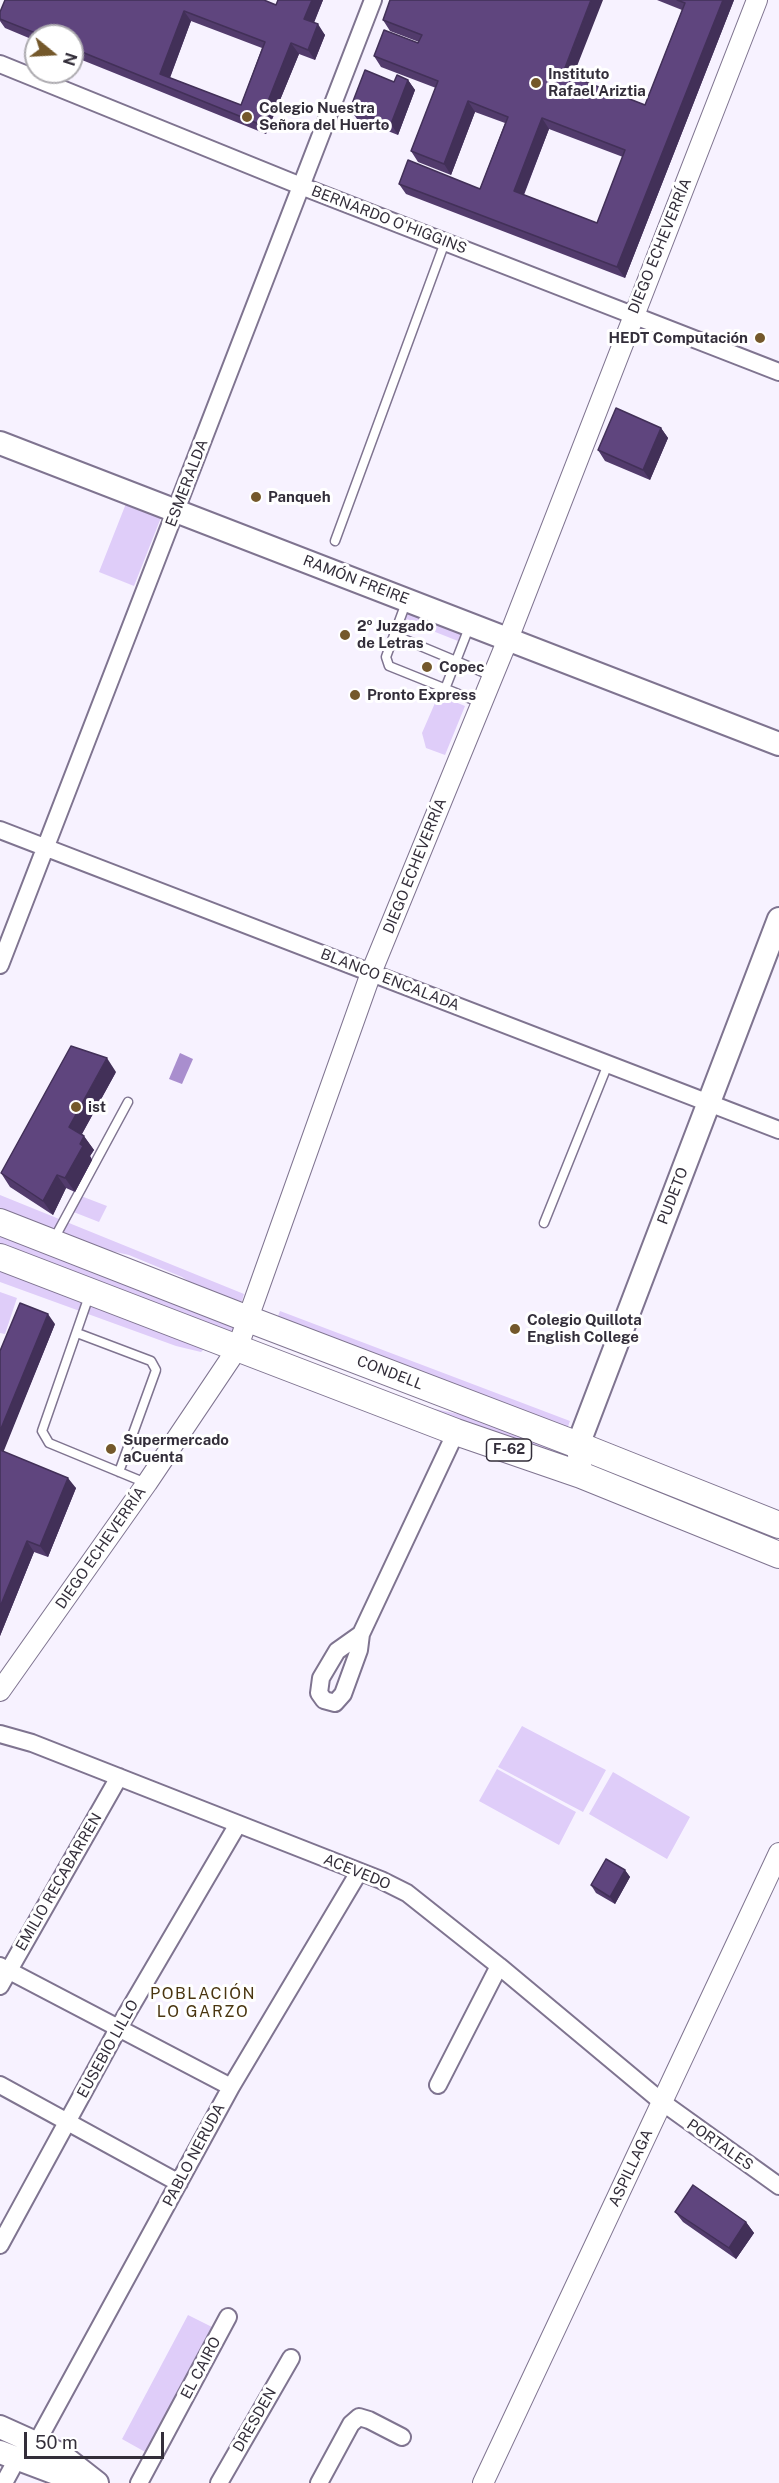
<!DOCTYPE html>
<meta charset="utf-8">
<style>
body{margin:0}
#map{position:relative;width:779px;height:2483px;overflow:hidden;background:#f7f2ff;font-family:"Public Sans",sans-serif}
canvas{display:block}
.north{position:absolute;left:24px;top:24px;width:60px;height:60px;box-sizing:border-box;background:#fff;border:2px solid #adabb0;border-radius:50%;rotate:108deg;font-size:16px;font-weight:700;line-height:24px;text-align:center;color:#332e3a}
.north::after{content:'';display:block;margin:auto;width:21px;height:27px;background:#74582b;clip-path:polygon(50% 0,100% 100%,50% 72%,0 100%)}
.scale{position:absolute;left:24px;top:2432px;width:140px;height:27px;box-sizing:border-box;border:3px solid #332e3a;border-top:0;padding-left:8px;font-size:18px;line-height:21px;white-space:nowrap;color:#332e3a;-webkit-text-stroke:4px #fff;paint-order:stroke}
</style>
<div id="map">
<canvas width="779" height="2483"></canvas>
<div class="north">N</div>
<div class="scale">50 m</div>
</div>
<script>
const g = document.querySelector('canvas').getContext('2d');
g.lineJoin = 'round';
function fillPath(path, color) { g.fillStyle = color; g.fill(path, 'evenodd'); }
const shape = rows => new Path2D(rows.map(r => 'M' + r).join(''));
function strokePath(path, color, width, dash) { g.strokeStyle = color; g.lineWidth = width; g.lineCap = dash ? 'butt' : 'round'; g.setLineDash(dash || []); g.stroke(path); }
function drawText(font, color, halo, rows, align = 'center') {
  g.font = font + ' "Public Sans",sans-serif'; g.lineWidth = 6; g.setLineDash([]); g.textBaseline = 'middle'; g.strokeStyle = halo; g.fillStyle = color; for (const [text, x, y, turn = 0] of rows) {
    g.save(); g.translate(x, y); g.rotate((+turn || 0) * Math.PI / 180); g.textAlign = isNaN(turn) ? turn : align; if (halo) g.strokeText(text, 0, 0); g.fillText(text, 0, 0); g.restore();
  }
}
const green = shape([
 [127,501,162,515,134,586,99,572],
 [410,606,463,627,458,641,405,620],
 [448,699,465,706,445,755,426,748,422,733,435,703],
 [0,1195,244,1294,242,1301,235,1306,209,1295,182,1277,129,1255,93,1247,0,1212],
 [81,1196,107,1206,99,1222,71,1211],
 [0,1232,233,1322,238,1332,228,1338,0,1248],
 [0,1269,207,1346,201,1352,176,1346,0,1282],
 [0,1292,17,1298,5,1334,0,1333],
 [280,1311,570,1421,566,1432,276,1321],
 [412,1404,477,1418,570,1452,572,1461],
 [522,1726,606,1770,583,1812,498,1767],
 [497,1769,576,1812,559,1845,479,1801],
 [613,1772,690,1817,667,1859,589,1814],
 [188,2315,214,2328,147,2453,122,2439]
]);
const water = shape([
 [180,1053,193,1059,182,1084,169,1079]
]);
const service = shape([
 [335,541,445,242],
 [407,600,386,657,389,666,481,703],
 [394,635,492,676],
 [445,689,470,625],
 [544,1223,608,1064],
 [54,1239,128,1102],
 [89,1296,42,1431,49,1443,146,1483],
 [77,1333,151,1361,156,1370,119,1472]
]);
const minor = shape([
 [0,64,301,186,779,372],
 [0,830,779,1130],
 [0,965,373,0],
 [361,1634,359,1650,343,1694,335,1703,324,1700,319,1693,321,1678,337,1651,361,1634,456,1432],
 [0,1734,32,1743,381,1880,407,1893,499,1966,662,2102,779,2186],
 [0,1966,231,2087],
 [0,1986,119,1777],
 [0,2085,179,2183],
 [438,2085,499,1966],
 [0,2245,119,2027,238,1824],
 [37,2442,231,2087,359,1872],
 [4,2483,17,2459],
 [139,2483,228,2317],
 [219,2483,291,2358],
 [319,2483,351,2424,359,2417,369,2420,402,2437]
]);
const tertiary = shape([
 [0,1691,147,1483,237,1349,371,973,508,639,757,0],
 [483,2483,779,1853]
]);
const secondary = shape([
 [0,443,779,744],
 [581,1475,578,1445,779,919],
 [0,2427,60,2454,97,2483],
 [0,2452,61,2475,90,2482]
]);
const primary = shape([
 [0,1222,248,1319,578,1445,779,1525],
 [0,1257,456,1432,581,1475,779,1555]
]);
const wall = shape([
 [278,0,323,0,314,23,325,35,315,60,299,54,266,134,72,56,72,36,36,36,36,41,5,28,0,21,0,12,276,5],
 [191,21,262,48,241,105,170,78],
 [657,0,734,0,625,278,406,194,399,184,480,189,505,123,475,112,451,175,418,162,411,151,436,88,381,67,374,56,418,43,419,42,390,31,383,20,573,77,645,105,682,10],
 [549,129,623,157,597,223,524,195],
 [408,80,415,90,398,135,357,119,350,109,394,82],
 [661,428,668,438,650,480,605,461,598,450],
 [116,1072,82,1134,94,1150,90,1156,92,1160,75,1192,66,1188,53,1215,10,1187,1,1173],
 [55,1324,3,1451,76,1488,48,1557,34,1552,0,1636,0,1351],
 [625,1870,630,1877,615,1904,596,1893,591,1885],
 [675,2212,746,2222,754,2233,736,2259,683,2222]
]);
const shadedWall = shape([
 [312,0,323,0,311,29,304,19],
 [591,0,603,0,570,84,563,73],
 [723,0,734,0,625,278,617,267],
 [184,11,191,21,167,85,160,74],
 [318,24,325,35,315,60,308,50],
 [291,43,299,54,266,134,259,124],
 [408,80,415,90,398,135,391,124],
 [468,101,475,112,451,175,444,164],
 [542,118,549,129,521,201,514,191],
 [661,428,668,438,650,480,643,470],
 [107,1058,116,1072,78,1141,69,1127],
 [84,1136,94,1150,90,1156,92,1160,75,1192,65,1178,80,1144],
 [57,1175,66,1188,53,1215,43,1201],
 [48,1314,55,1324,1,1458,0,1457,0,1431],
 [68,1478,76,1488,48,1557,40,1546],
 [27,1541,34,1552,0,1636,0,1607],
 [625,1870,630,1877,615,1904,610,1897],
 [746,2222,754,2233,736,2259,729,2248]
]);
const building = shape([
 [5,0,264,0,276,5,278,0,312,0,304,19,318,24,308,50,291,43,259,124,72,48,72,36,43,36,0,19,0,12,5,0],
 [184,11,265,42,241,105,160,74,184,11],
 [390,0,591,0,563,73,645,105,685,3,677,0,723,0,617,267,399,184,408,160,480,189,508,117,468,101,444,164,411,151,438,81,374,56,384,30,418,43,422,35,383,20,390,0],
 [542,118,625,150,597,223,514,191,542,118],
 [365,70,394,82,397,75,408,80,391,124,350,109,365,70],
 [616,408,661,428,643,470,598,450,616,408],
 [71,1046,107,1058,69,1127,84,1136,80,1144,83,1146,65,1178,57,1175,43,1201,1,1173,71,1046],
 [20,1303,48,1314,0,1431,0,1351,20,1303],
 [0,1450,68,1478,40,1546,27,1541,0,1607,0,1450],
 [606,1859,625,1870,610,1897,591,1885,606,1859],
 [693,2185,746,2222,729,2248,675,2212,693,2185]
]);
const markers = [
 [536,83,6,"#74582b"],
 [247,117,6,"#74582b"],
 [760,338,6,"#74582b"],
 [256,497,6,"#74582b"],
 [345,635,6,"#74582b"],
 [427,667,6,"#74582b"],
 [355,695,6,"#74582b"],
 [76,1107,6,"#74582b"],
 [515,1329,6,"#74582b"],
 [111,1449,6,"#74582b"]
];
const shields = [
 [509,1450,45]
];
const shieldNames = [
 ["F-62",509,1450]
];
const poiNames = [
 ["Instituto",548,74],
 ["Rafael Ariztia",548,91],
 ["Colegio Nuestra",259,108],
 ["Señora del Huerto",259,125],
 ["HEDT Computación",748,338,"right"],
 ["Panqueh",268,497],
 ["2º Juzgado",357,626],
 ["de Letras",357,643],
 ["Copec",439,667],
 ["Pronto Express",367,695],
 ["ist",88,1107],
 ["Colegio Quillota",527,1320],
 ["English College",527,1337],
 ["Supermercado",123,1440],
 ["aCuenta",123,1457]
];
const streetNames = [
 ["BERNARDO O'HIGGINS",389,220,21],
 ["DIEGO ECHEVERRÍA",660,246,-68],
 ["ESMERALDA",187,483,-69],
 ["RAMÓN FREIRE",356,580,21],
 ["DIEGO ECHEVERRÍA",415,866,-68],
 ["BLANCO ENCALADA",390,980,21],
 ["PUDETO",673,1196,-69],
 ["CONDELL",390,1373,21],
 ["DIEGO ECHEVERRÍA",101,1548,-55],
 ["ACEVEDO",357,1872,22],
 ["EMILIO RECABARREN",59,1882,-60],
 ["EUSEBIO LILLO",108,2049,-61],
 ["PORTALES",720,2145,35],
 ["PABLO NERUDA",194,2155,-62],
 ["ASPILLAGA",631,2168,-65],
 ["EL CAIRO",201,2368,-62],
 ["DRESDEN",255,2420,-60]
];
const neighbourhoodNames = [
 ["POBLACIÓN",203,1994],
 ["LO GARZO",203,2012]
];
fillPath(green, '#dfcdf9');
fillPath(water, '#a98ece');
strokePath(service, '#7f7490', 11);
strokePath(minor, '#7f7490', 20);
strokePath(tertiary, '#7f7490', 22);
strokePath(secondary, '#7f7490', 26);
strokePath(primary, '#7f7490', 28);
strokePath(service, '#fff', 8);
strokePath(minor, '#fff', 16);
strokePath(tertiary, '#fff', 20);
strokePath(secondary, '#fff', 22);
strokePath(primary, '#fff', 26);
fillPath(wall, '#523b6c');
fillPath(shadedWall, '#423058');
fillPath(building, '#5f457e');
strokePath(building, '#423058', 1.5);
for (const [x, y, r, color] of markers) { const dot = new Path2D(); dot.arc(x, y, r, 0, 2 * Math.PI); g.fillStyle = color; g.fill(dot); strokePath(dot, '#fff', 2); }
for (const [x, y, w] of shields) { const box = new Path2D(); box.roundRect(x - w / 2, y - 11, w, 22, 4.5); g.fillStyle = '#fff'; g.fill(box); strokePath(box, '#332e3a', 1.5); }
drawText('bold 14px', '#332e3a', null, shieldNames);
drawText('bold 15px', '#332e3a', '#fff', poiNames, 'left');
drawText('15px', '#332e3a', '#fff', streetNames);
g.letterSpacing = '1.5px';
drawText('16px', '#4a3510', '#fff', neighbourhoodNames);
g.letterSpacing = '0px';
</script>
